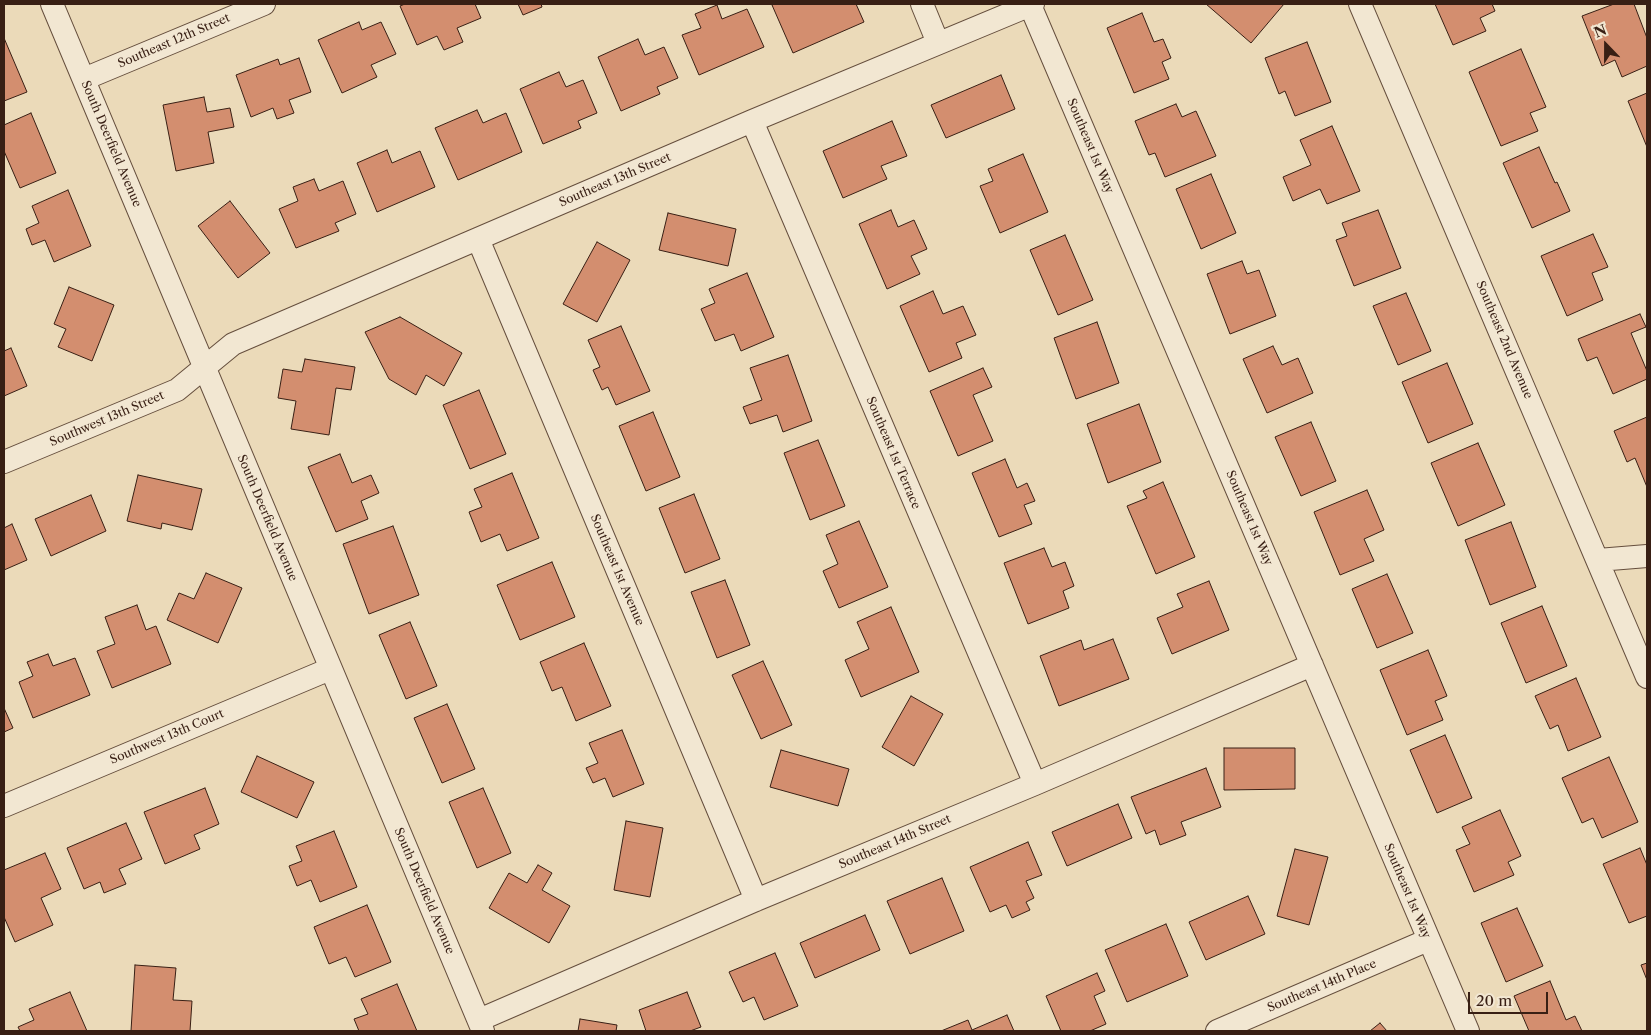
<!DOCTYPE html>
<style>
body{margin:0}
#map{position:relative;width:1651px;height:1035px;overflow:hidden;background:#ebdab9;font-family:"Libre Caslon Text",serif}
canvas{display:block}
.frame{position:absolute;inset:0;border:5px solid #381f14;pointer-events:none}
.north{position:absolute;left:1581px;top:20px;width:50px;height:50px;-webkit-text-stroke:4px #f2e7d2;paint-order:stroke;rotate:338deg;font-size:14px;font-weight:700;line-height:20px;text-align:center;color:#381f14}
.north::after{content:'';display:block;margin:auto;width:18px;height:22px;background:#381f14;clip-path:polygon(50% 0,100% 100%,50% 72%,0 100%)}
.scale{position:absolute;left:1468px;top:992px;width:80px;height:22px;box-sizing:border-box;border:2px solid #381f14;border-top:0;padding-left:6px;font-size:15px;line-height:18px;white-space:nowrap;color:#381f14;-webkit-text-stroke:4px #f2e7d2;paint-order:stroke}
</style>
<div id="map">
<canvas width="1651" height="1035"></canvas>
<div class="frame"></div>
<div class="north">N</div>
<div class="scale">20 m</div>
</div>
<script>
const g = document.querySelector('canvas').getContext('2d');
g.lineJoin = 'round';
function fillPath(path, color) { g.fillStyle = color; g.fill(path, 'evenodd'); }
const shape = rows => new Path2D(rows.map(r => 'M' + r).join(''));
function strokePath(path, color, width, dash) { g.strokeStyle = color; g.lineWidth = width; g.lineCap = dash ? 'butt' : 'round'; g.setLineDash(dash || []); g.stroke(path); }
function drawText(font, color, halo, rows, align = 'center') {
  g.font = font + ' "Libre Caslon Text",serif'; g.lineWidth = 4.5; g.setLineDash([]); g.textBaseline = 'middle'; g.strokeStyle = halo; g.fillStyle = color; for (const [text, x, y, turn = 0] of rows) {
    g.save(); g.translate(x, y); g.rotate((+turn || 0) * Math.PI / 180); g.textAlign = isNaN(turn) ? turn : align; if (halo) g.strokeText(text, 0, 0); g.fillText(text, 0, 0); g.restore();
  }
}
const building = shape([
 [405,4,475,4,481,18,457,28,463,42,444,50,437,36,417,45,400,6,405,4],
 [518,4,541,4,542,7,523,15,518,4],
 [775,4,856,4,864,22,793,53,772,5,775,4],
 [1206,4,1284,4,1251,43,1206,4],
 [1435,4,1492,4,1495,11,1480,18,1486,31,1453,45,1435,4],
 [1614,4,1634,4,1647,38,1647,66,1622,77,1615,60,1602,66,1582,16,1614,4],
 [717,5,722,19,747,9,764,47,699,75,682,35,701,28,695,14,717,5],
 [1142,13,1154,42,1163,39,1171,58,1162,62,1169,79,1134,93,1107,28,1142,13],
 [359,22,362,30,381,22,396,54,371,65,377,77,342,93,318,40,359,22],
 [4,38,27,92,4,101,4,38],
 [638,39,645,55,664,47,678,78,657,87,660,94,621,111,598,57,638,39],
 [1307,42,1331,102,1295,116,1285,91,1279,94,1265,58,1307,42],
 [1521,49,1546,107,1530,113,1538,131,1501,146,1469,72,1521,49],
 [299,58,311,92,289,100,294,113,277,119,273,108,251,117,236,75,278,59,280,65,299,58],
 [559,72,566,87,583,80,597,113,578,121,581,128,543,144,520,89,559,72],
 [1001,75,1015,109,946,138,931,105,1001,75],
 [1647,93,1647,147,1628,101,1647,93],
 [204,97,207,112,230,108,234,127,208,132,214,163,176,171,163,105,204,97],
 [1176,104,1182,117,1196,111,1216,156,1165,177,1155,153,1149,155,1135,121,1176,104],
 [477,110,483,123,506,113,522,152,458,180,435,128,477,110],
 [31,113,56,173,20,188,4,151,4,125,31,113],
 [892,121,907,156,881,166,887,179,843,198,823,151,892,121],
 [1332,126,1360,191,1327,204,1320,189,1293,201,1283,177,1311,165,1300,140,1332,126],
 [1539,147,1555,183,1557,182,1570,211,1532,228,1503,163,1539,147],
 [387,150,392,163,420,151,435,187,377,212,357,163,387,150],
 [1023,154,1048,212,1000,233,980,186,993,181,988,169,1023,154],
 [1211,174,1236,233,1201,249,1176,189,1211,174],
 [314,179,319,191,343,181,356,214,335,223,339,231,296,248,279,209,298,201,293,187,314,179],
 [68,190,91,246,54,262,45,240,32,245,26,229,39,223,32,206,68,190],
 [230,201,270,253,238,278,198,226,230,201],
 [891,210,898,227,914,220,927,249,911,256,920,274,887,289,859,224,891,210],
 [1378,210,1401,268,1354,286,1336,240,1347,236,1342,223,1378,210],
 [668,213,736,229,728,266,659,250,668,213],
 [1593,234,1608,267,1592,273,1603,300,1567,316,1541,256,1593,234],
 [1065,235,1093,300,1058,315,1030,250,1065,235],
 [597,242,630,260,597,322,563,304,597,242],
 [1242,261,1247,274,1259,270,1276,316,1230,334,1207,274,1242,261],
 [747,273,774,337,741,351,734,334,715,341,701,309,715,303,709,289,747,273],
 [69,287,114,305,92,361,58,347,66,329,54,324,69,287],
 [933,291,943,314,963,306,976,335,956,343,962,358,929,372,900,306,933,291],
 [1406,293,1431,351,1398,365,1373,306,1406,293],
 [1640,314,1646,327,1631,333,1647,371,1647,379,1613,394,1597,357,1587,361,1578,339,1640,314],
 [400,317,462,353,444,386,426,375,416,395,389,379,365,332,400,317],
 [1097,322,1119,383,1076,399,1054,338,1097,322],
 [621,326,650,391,616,405,608,387,602,390,593,370,600,367,588,340,621,326],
 [1273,346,1282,365,1298,358,1313,393,1267,413,1243,359,1273,346],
 [11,348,27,386,4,396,4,351,11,348],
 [788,355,812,421,783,432,777,415,750,424,743,407,762,400,750,368,788,355],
 [305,359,355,367,351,390,336,388,329,435,291,429,296,401,278,398,283,369,302,372,305,359],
 [1447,363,1473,424,1428,443,1402,382,1447,363],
 [983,368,992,387,973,395,993,441,958,456,930,391,983,368],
 [479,390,506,454,470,469,443,405,479,390],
 [1139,404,1161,462,1108,483,1087,424,1139,404],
 [653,412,680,477,646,491,619,426,653,412],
 [1647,417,1647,487,1635,458,1627,462,1614,431,1647,417],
 [1311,422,1336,481,1301,496,1275,437,1311,422],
 [818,440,845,506,810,520,784,453,818,440],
 [1478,443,1505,505,1458,526,1431,463,1478,443],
 [340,454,352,483,371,475,379,493,361,501,368,519,336,532,308,467,340,454],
 [1005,459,1017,488,1027,483,1035,501,1024,505,1032,524,999,537,972,473,1005,459],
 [512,473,539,538,507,551,500,534,481,542,469,512,482,507,474,489,512,473],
 [138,475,202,489,192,530,162,523,161,529,127,521,138,475],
 [1163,482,1195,557,1156,574,1127,506,1147,498,1143,491,1163,482],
 [1367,490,1384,530,1364,539,1374,561,1340,575,1314,512,1367,490],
 [694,494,720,559,685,573,659,508,694,494],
 [91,495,106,531,51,556,35,519,91,495],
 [859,521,888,587,839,608,823,571,838,564,826,535,859,521],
 [1511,522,1536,587,1490,605,1465,540,1511,522],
 [12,524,27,560,4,570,4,528,12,524],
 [393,526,419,595,369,614,343,544,393,526],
 [1044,548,1052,567,1065,562,1074,586,1063,591,1069,608,1028,624,1004,563,1044,548],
 [552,562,575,617,520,640,497,585,552,562],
 [206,573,242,588,218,643,167,620,179,593,194,599,206,573],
 [1387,574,1413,633,1377,648,1352,589,1387,574],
 [725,580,750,645,717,658,691,592,725,580],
 [1209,581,1229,630,1172,654,1157,618,1183,607,1177,594,1209,581],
 [137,605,146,630,156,626,171,664,112,688,97,651,115,644,105,617,137,605],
 [1542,606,1567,666,1526,683,1501,623,1542,606],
 [891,607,919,672,861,697,845,660,869,649,857,622,891,607],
 [410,622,437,686,406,699,379,635,410,622],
 [1113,639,1129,679,1059,706,1040,656,1081,640,1084,650,1113,639],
 [584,643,611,706,576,721,562,687,552,691,540,662,584,643],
 [1428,650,1447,696,1435,701,1443,720,1407,735,1380,670,1428,650],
 [48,654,53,666,75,658,90,695,33,718,19,682,33,676,27,662,48,654],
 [763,661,792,725,761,739,732,675,763,661],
 [1576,678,1601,737,1568,751,1558,725,1550,729,1535,696,1576,678],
 [911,696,943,714,914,766,882,747,911,696],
 [447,704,475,769,442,783,414,718,447,704],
 [4,708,13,728,4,732,4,708],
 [622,730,644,784,613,797,605,778,593,783,586,768,598,763,589,743,622,730],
 [1445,735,1472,798,1437,813,1410,750,1445,735],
 [1224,748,1295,748,1295,789,1224,790,1224,748],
 [781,750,849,769,838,806,770,787,781,750],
 [257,756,314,782,297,818,241,792,257,756],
 [1609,757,1638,822,1602,838,1593,818,1582,823,1562,778,1609,757],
 [1206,768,1221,807,1181,822,1186,835,1160,845,1155,830,1146,834,1131,797,1206,768],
 [205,788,219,824,194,835,200,849,165,864,144,812,205,788],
 [483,788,511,853,477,868,449,802,483,788],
 [1118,804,1132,838,1067,866,1052,832,1118,804],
 [1500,810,1521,856,1508,862,1514,875,1474,892,1456,850,1470,844,1462,827,1500,810],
 [626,821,663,828,650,897,614,890,626,821],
 [126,823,142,859,119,869,126,884,104,893,100,882,84,889,67,848,126,823],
 [334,831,357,887,320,902,311,880,297,886,289,866,302,861,296,846,334,831],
 [1028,842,1042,875,1026,881,1034,898,1026,902,1030,910,1012,918,1006,905,990,912,970,867,1028,842],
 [1640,848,1647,865,1647,916,1629,923,1603,864,1640,848],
 [1295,849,1328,857,1309,925,1277,916,1295,849],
 [45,853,61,889,41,898,53,925,15,942,4,917,4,870,45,853],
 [538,865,552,873,542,890,570,906,549,943,489,908,509,873,527,883,538,865],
 [942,878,964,931,910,954,887,901,942,878],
 [1248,896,1265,934,1206,960,1189,922,1248,896],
 [367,905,391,962,355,977,346,957,329,964,314,927,367,905],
 [1517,908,1543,966,1506,982,1481,923,1517,908],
 [865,915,880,950,815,978,800,943,865,915],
 [1166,924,1188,976,1127,1002,1105,950,1166,924],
 [775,953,798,1006,764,1020,754,997,743,1002,729,972,775,953],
 [1647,963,1647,980,1641,965,1647,963],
 [135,965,176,968,173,1000,192,1001,190,1031,131,1031,135,965],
 [1097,973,1105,991,1094,996,1106,1024,1090,1031,1061,1031,1046,996,1097,973],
 [1550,981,1566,1020,1575,1016,1582,1031,1529,1031,1514,996,1550,981],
 [397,984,417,1031,359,1031,354,1019,368,1014,361,999,397,984],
 [70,992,87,1031,20,1031,18,1027,34,1020,29,1009,70,992],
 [687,992,701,1027,690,1031,646,1031,639,1010,687,992],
 [1007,1015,1014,1031,941,1031,968,1020,972,1030,1007,1015],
 [580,1019,617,1025,616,1031,578,1031,580,1019],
 [1380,1023,1387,1031,1370,1031,1380,1023]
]);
const street = shape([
 [52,4,483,1031],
 [922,4,938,43],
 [1360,4,1647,677],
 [1030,5,1468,1031],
 [84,79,264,4],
 [752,121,1035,784],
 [478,239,756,900],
 [4,462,177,390,233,344,752,121,1033,4],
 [1598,560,1647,556],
 [4,806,330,669],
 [479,1020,756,900,1035,784,1312,665],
 [1217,1031,1428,940]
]);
const streetNames = [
 ["Southeast 12th Street",174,41,-23],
 ["South Deerfield Avenue",111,144,67],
 ["Southeast 1st Way",1090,146,67],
 ["Southeast 13th Street",615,180,-23],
 ["Southeast 2nd Avenue",1504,340,67],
 ["Southwest 13th Street",107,419,-23],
 ["Southeast 1st Terrace",893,453,67],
 ["South Deerfield Avenue",267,518,67],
 ["Southeast 1st Way",1249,518,67],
 ["Southeast 1st Avenue",617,570,67],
 ["Southwest 13th Court",167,737,-23],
 ["Southeast 14th Street",895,842,-23],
 ["South Deerfield Avenue",424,891,67],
 ["Southeast 1st Way",1407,891,67],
 ["Southeast 14th Place",1322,986,-23]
];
fillPath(building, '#d38e6f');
strokePath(building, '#381f14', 1);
strokePath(street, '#654e3d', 24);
strokePath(street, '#f2e7d2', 22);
drawText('12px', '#381f14', '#f2e7d2', streetNames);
</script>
